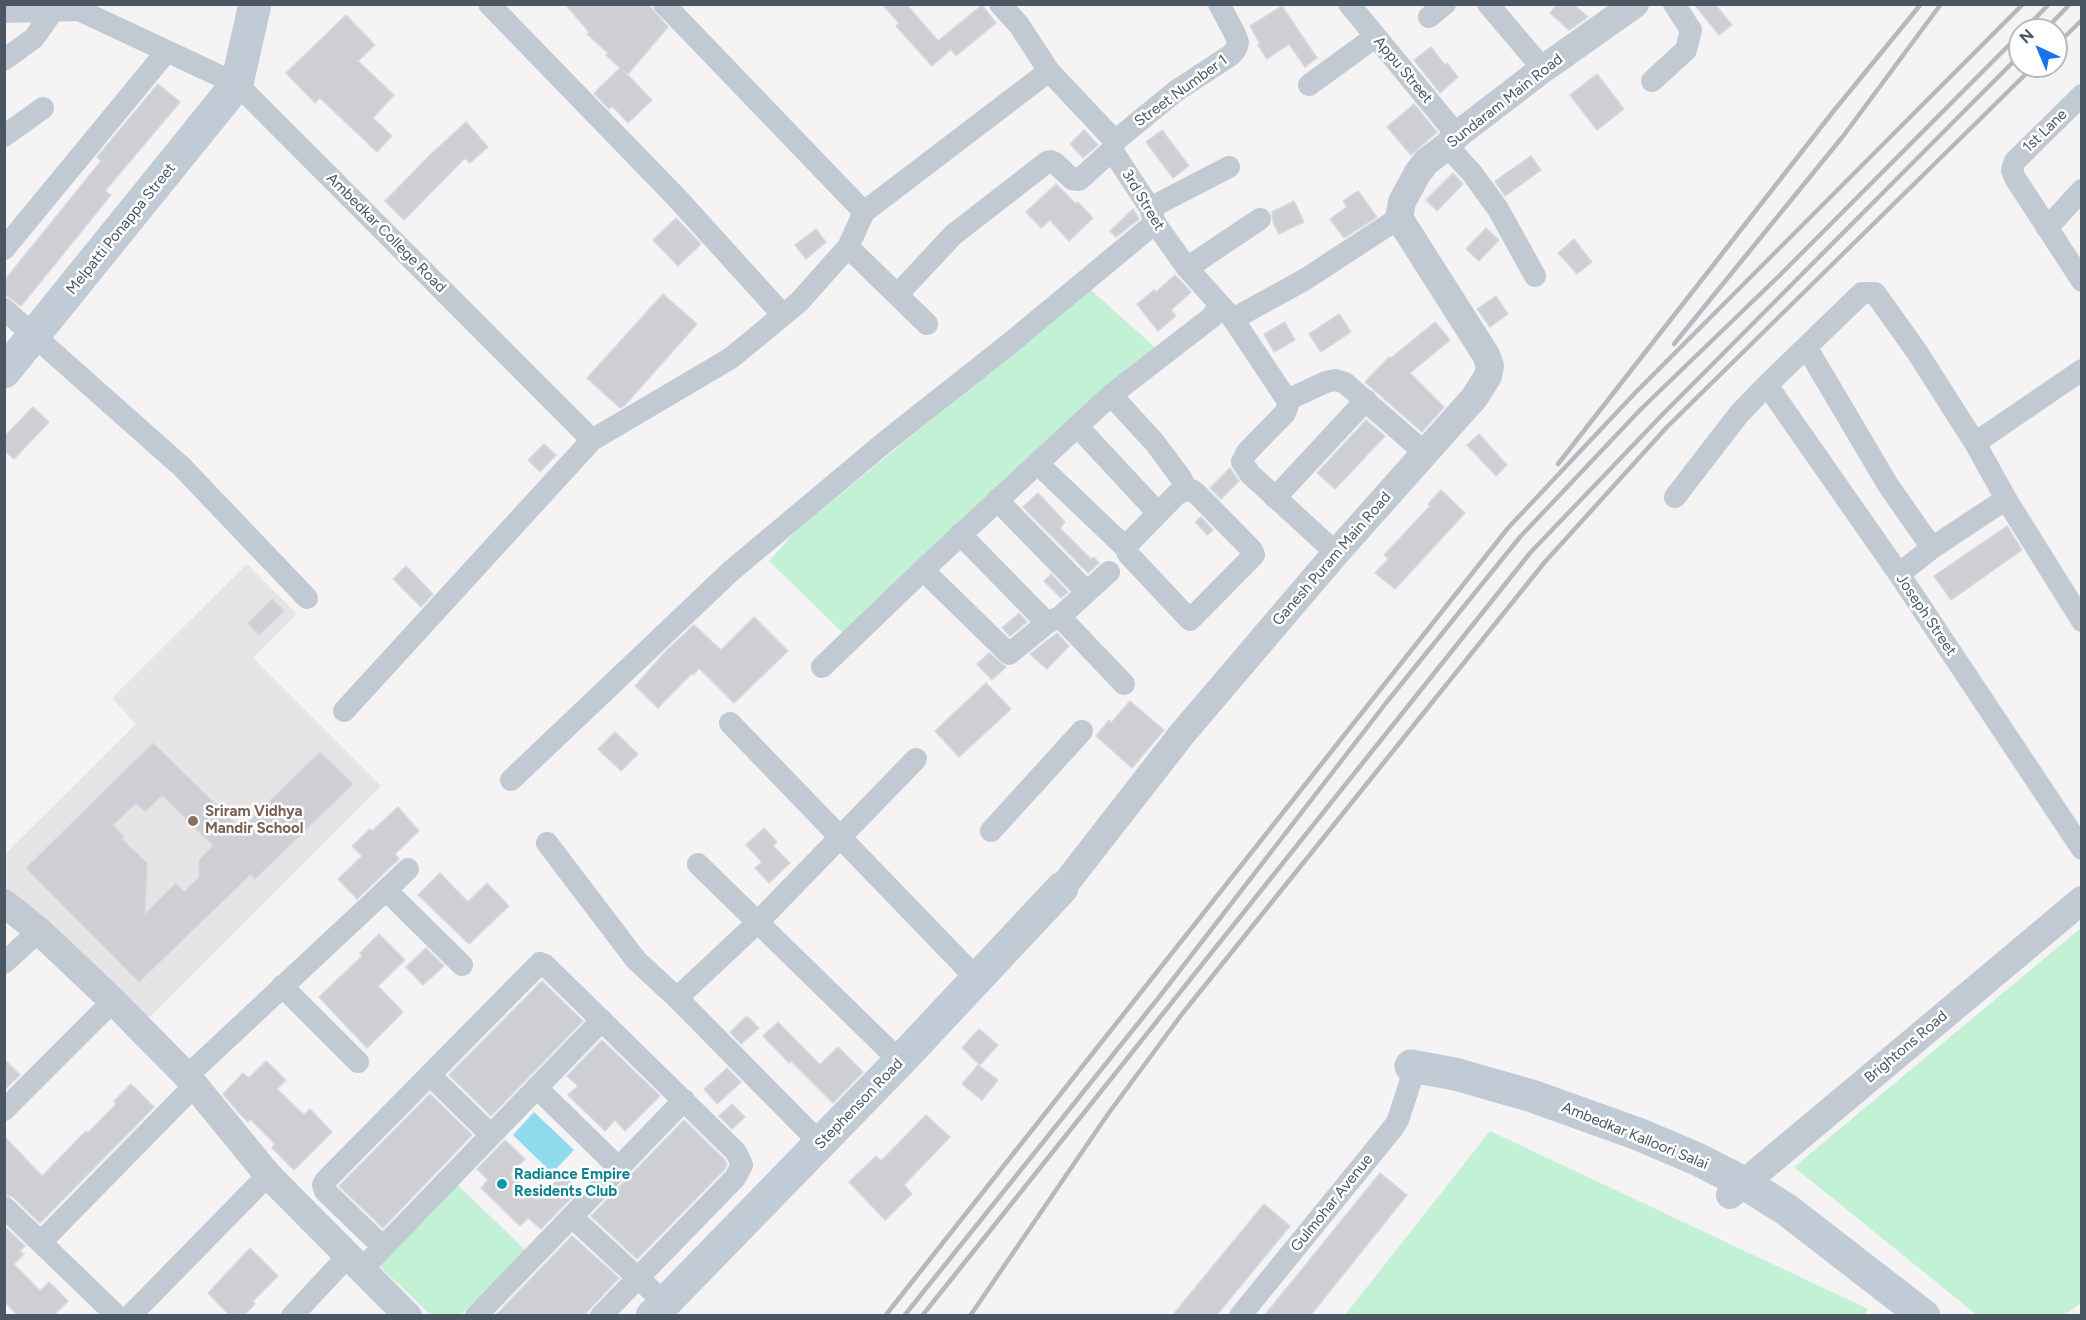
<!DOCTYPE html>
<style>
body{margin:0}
#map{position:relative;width:2086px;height:1320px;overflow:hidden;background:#f5f3f3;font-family:Figtree,sans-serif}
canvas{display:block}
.frame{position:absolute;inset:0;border:6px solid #4a5661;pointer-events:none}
.north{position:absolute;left:2008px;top:18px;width:60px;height:60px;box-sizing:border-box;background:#fff;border:2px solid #b7bbc0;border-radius:50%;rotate:316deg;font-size:16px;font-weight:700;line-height:24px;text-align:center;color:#4a5661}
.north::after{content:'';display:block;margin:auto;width:21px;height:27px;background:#1a73e8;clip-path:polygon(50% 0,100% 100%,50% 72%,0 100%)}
</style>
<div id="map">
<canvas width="2086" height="1320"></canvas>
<div class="frame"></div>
<div class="north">N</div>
</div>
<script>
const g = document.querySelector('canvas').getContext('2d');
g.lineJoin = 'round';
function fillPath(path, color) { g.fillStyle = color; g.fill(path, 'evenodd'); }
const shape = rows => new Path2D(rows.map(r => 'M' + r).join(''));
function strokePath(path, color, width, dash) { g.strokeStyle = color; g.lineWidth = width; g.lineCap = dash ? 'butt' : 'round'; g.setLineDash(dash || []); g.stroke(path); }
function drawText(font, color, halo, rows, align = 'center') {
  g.font = font + ' Figtree,sans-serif'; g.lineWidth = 5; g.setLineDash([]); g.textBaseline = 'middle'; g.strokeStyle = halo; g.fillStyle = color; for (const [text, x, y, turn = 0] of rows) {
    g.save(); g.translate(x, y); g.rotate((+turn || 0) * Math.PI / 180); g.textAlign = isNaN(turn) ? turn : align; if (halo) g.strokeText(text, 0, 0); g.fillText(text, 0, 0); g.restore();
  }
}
const education = shape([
 [247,564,297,614,253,658,381,786,141,1026,5,895,4,855,136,724,112,698]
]);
const green = shape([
 [1090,289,1158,350,845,635,769,561,796,531],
 [2081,928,2082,1302,2065,1315,1977,1315,1794,1167],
 [1490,1131,1868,1309,1863,1316,1345,1315],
 [457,1184,525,1250,461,1315,431,1315,378,1265]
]);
const water = shape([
 [534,1112,574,1150,552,1173,513,1135]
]);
const building = shape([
 [565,4,648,4,668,27,628,74,623,70,652,100,628,123,612,106,609,109,594,93,620,68,606,55,608,53,587,34,589,32,565,4],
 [882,4,906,4,938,41,982,5,996,23,956,56,951,49,932,66,896,26,899,23,882,4],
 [1557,4,1573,4,1588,17,1569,30,1550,13,1557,4],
 [1694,4,1715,4,1732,25,1719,35,1694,4],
 [1282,6,1317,58,1305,67,1289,44,1267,59,1258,45,1260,44,1250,26,1282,6],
 [346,15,375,45,358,61,394,95,373,118,392,136,377,152,320,98,315,103,286,73,346,15],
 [1431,47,1445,65,1447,63,1458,77,1440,93,1414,60,1431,47],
 [1597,74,1624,109,1597,130,1570,95,1597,74],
 [158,84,180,102,105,191,111,195,21,306,4,294,4,281,101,161,97,157,158,84],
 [1414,104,1437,132,1411,155,1387,127,1414,104],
 [466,122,488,147,470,163,465,158,404,220,385,201,431,154,466,122],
 [1084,130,1098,145,1083,158,1070,144,1084,130],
 [1162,130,1189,166,1173,178,1146,142,1162,130],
 [1531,156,1541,170,1505,196,1495,181,1531,156],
 [1453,173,1463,184,1437,211,1426,200,1453,173],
 [1056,184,1076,204,1078,202,1093,218,1069,241,1050,220,1041,228,1026,212,1056,184],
 [1358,191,1377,217,1344,238,1330,219,1347,207,1343,201,1358,191],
 [1294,201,1304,222,1279,234,1273,222,1272,212,1294,201],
 [1133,209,1139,219,1116,237,1110,231,1133,209],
 [676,218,701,244,678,266,653,240,676,218],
 [1486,228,1499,240,1479,261,1466,249,1486,228],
 [816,229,826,242,806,259,795,245,816,229],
 [1574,239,1592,262,1577,274,1558,253,1574,239],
 [1175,275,1191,292,1171,310,1176,316,1158,331,1137,304,1154,290,1156,292,1175,275],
 [663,294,697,324,625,405,620,408,587,378,663,294],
 [1496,296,1508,314,1490,327,1477,309,1496,296],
 [1339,314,1351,332,1321,352,1309,334,1339,314],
 [1285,322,1295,340,1274,352,1264,334,1285,322],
 [1435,322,1450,340,1410,373,1444,407,1422,432,1365,382,1389,357,1391,358,1435,322],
 [33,407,49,422,14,459,4,450,4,437,33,407],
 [1366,420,1385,436,1335,489,1317,473,1366,420],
 [1479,434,1507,465,1496,476,1467,445,1479,434],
 [544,444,556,455,540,472,528,460,544,444],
 [1230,468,1239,481,1221,499,1210,488,1230,468],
 [1441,490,1465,513,1395,589,1375,573,1388,559,1384,555,1430,506,1428,504,1441,490],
 [1038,493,1065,522,1060,528,1091,559,1094,557,1099,563,1088,573,1023,507,1038,493],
 [1201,517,1213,530,1207,535,1195,522,1201,517],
 [2007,526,2022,550,1951,600,1934,576,2007,526],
 [406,566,433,594,421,607,393,579,406,566],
 [1051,574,1068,592,1061,598,1044,581,1051,574],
 [272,599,284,611,259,635,248,623,272,599],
 [1019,613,1027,622,1010,636,1002,628,1019,613],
 [754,617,788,651,734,703,699,668,693,675,692,673,658,708,635,686,667,650,694,625,721,650,754,617],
 [1057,633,1069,646,1047,669,1030,654,1057,633],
 [989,653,1006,667,992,680,977,664,989,653],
 [986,683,1011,709,959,757,935,731,986,683],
 [1130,701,1164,730,1132,768,1096,736,1109,720,1111,723,1130,701],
 [615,732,638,754,621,771,598,749,615,732],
 [153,743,241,829,320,752,353,784,255,879,251,874,139,982,26,868,153,743],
 [162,795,213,846,199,860,199,877,184,892,176,883,145,914,147,863,122,839,124,836,113,825,136,803,145,812,162,795],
 [398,807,419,831,395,854,399,859,357,899,338,879,362,856,352,846,370,829,372,831,398,807],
 [764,828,777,842,773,846,790,863,769,883,755,868,762,862,746,845,764,828],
 [440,873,468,902,487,883,509,906,469,944,418,895,440,873],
 [379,934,405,960,378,986,403,1012,367,1048,319,997,362,956,360,953,379,934],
 [426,948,444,966,423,985,406,967,426,948],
 [542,981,583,1021,491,1116,449,1075,542,981],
 [747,1016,759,1028,741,1044,730,1032,747,1016],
 [778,1022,820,1065,838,1047,863,1072,833,1103,791,1061,789,1063,763,1036,778,1022],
 [979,1029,998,1045,980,1065,962,1048,979,1029],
 [602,1040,660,1096,625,1131,615,1120,605,1131,568,1095,578,1086,567,1076,602,1040],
 [4,1059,20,1075,4,1090,4,1059],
 [266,1061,286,1080,277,1089,304,1115,310,1109,332,1132,294,1170,272,1148,275,1144,250,1119,248,1122,240,1114,223,1094,243,1073,249,1078,266,1061],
 [978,1065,998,1080,982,1100,962,1084,978,1065],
 [727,1068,741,1082,717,1104,704,1089,727,1068],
 [131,1084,154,1107,40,1223,13,1197,4,1194,4,1136,42,1176,86,1131,88,1133,116,1104,114,1101,131,1084],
 [430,1094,472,1135,383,1228,339,1186,430,1094],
 [732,1104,745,1117,732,1129,719,1116,732,1104],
 [926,1115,950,1137,904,1185,912,1194,885,1220,849,1182,876,1156,881,1161,926,1115],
 [684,1120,725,1160,727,1165,724,1170,637,1259,591,1216,684,1120],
 [505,1140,525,1159,510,1174,537,1200,562,1175,579,1190,541,1229,528,1218,520,1226,481,1188,488,1180,477,1169,505,1140],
 [1380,1173,1407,1195,1310,1316,1264,1316,1380,1173],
 [1264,1204,1290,1226,1216,1316,1172,1316,1264,1204],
 [4,1226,25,1246,20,1251,24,1254,14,1264,40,1291,49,1282,68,1301,53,1316,18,1316,4,1301,4,1226],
 [572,1236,619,1278,590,1309,583,1316,495,1316,572,1236],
 [250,1248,278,1276,253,1301,255,1304,243,1316,230,1316,208,1293,250,1248]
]);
const minor = shape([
 [489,4,677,198,783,315],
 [664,4,864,212],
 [1000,4,1019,25,1049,71,1115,141,1112,150,1150,208,1155,223,1187,268,1233,319,1287,400],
 [1349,4,1457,135],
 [1488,4,1543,69],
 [4,12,79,10,237,84,592,440],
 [1429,17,1445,4],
 [4,60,34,38,53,11],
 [1652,81,1686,50,1691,30,1674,4],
 [1309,85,1375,37],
 [2082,95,2015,161,2012,170,2015,178,2082,281],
 [4,136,43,108],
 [1115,141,1176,91,1231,55,1236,49,1238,42,1235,34,1219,4],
 [1447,146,1472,173,1498,209,1535,276],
 [1150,208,1229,167],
 [2047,228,2082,190],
 [848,247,927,324],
 [4,249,167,51],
 [1187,268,1260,219],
 [897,295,953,235,1047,162,1051,161,1055,163,1072,179,1079,180,1112,150],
 [4,309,182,467,307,598],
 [1233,319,1304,280,1399,218],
 [1807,348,1888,485,1932,548],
 [1767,385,1899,574,2082,849],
 [1111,395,1155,443,1181,478,1187,490],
 [1287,400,1288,405,1285,413,1247,452,1242,462,1250,474,1336,553],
 [1287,400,1326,382,1335,380,1345,383,1425,453],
 [1077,426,1158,513],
 [1975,443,2082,370],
 [1037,463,1125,547],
 [1187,490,1192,490,1198,495,1252,550,1254,555,1190,620,1128,554,1125,547,1177,494,1187,490],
 [1675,497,1739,414,1767,385,1862,293,1875,293,1917,352,1975,443,2006,499,2082,621],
 [1275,498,1366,400],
 [997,500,1086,591],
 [960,534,1047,623],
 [923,570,1009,654,1047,623,1062,616],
 [1109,572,1063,614,1062,619,1124,684],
 [1899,574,1932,548,2006,499],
 [822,667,923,570,1111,395,1212,317,1219,304],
 [344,711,592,440,731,358,799,302,848,247,864,212,1049,71],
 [730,723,978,980],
 [511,780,731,571,885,442,1009,344,1155,223],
 [991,831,1082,731],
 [547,843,636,960,677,998,821,1144],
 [698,864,900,1061],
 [386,890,408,869],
 [4,963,39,931],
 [282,986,358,1062],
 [677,998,756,924,916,759],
 [430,1075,491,1135],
 [187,1076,386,890,462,965],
 [537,1088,619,1168],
 [4,1110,113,1001],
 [4,1207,117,1316],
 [572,1217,664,1302],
 [41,1242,195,1085],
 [383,1247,325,1191,323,1185,326,1180,540,963,545,965,736,1152,742,1165,735,1178,601,1316],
 [362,1269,602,1020],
 [130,1316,268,1175],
 [292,1316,348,1256],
 [476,1316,684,1100],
 [1240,1316,1393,1128,1398,1120,1410,1083,1411,1066]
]);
const tertiary = shape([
 [1062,888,1182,734,1336,553,1474,398,1488,376,1490,366,1486,355,1399,218,1402,202,1417,174,1426,162,1447,146,1457,135,1543,69,1635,4],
 [4,903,39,931,113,1001,187,1076,268,1175,408,1316],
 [1730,1195,2082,900]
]);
const secondary = shape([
 [4,372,237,84,255,4],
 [1411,1066,1455,1074,1532,1096,1638,1134,1697,1159,1744,1183,1787,1210,1924,1316],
 [652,1316,900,1061,1062,888]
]);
const rail = shape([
 [2024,30,2049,4],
 [2045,30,2070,4],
 [2056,45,2082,20],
 [1674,344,1844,135,1941,4],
 [1558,464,1832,113,1921,4],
 [885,1316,1508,528,1635,393,2023,4],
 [904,1316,1160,996,1386,703,1520,537,1641,409,1780,275,2020,34],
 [922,1316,1530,553,1660,417,2020,55],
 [970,1316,1108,1114,1182,1014,1544,563,1667,427,2034,66]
]);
const markers = [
 [193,821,6,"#8d6e63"],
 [502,1184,6,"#0f9aa8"]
];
const streetNames = [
 ["Appu Street",1403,70,50],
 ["Street Number 1",1181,91,-36],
 ["Sundaram Main Road",1505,101,-38],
 ["1st Lane",2045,131,-44],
 ["3rd Street",1143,200,59],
 ["Melpatti Ponappa Street",121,229,-51],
 ["Ambedkar College Road",386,233,45],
 ["Ganesh Puram Main Road",1332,559,-49],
 ["Joseph Street",1926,615,56],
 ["Brightons Road",1906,1047,-40],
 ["Stephenson Road",859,1104,-46],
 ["Ambedkar Kalloori Salai",1635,1136,22],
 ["Gulmohar Avenue",1332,1203,-51]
];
const educationNames = [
 ["Sriram Vidhya",205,812],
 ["Mandir School",205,829]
];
const cultureNames = [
 ["Radiance Empire",514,1175],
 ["Residents Club",514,1192]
];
fillPath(education, '#e6e4e5');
fillPath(green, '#c3f1d5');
fillPath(water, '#90daee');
fillPath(building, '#cdcfd5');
strokePath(building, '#d7d9de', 1.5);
strokePath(minor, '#c1cad2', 22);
strokePath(tertiary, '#c1cad2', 28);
strokePath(secondary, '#c1cbd6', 33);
strokePath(rail, '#b5b8bd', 4.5);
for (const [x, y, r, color] of markers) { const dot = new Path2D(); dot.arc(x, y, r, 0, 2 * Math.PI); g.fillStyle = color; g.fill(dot); strokePath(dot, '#fff', 2); }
drawText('15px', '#4a5661', '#fff', streetNames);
drawText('bold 15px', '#785e54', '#fff', educationNames, 'left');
drawText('bold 15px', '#0d838f', '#fff', cultureNames, 'left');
</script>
